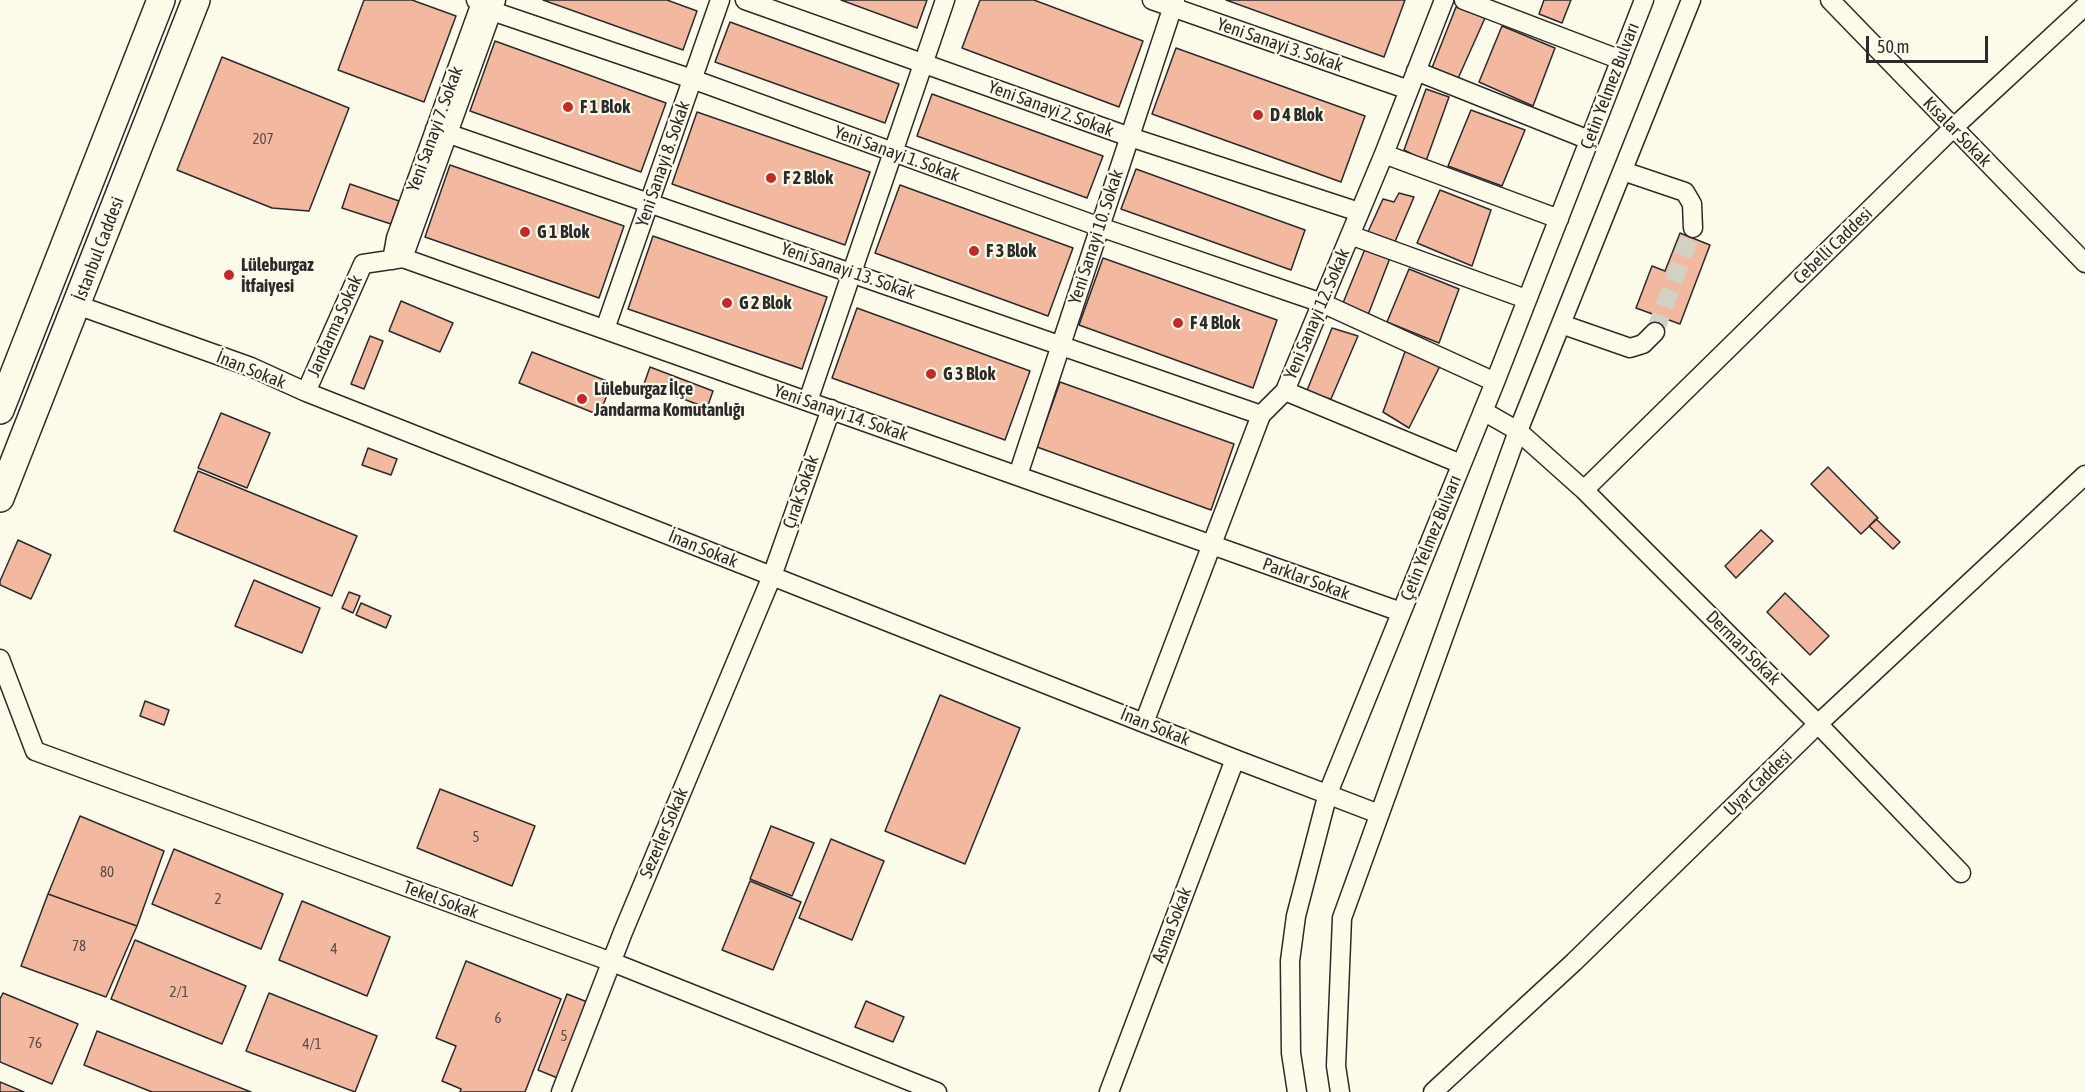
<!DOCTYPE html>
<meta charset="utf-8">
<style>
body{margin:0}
#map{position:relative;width:2085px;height:1092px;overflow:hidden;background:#fdfbea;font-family:"Asap Condensed",sans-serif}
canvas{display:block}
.scale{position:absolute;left:1866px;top:36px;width:122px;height:27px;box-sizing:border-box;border:3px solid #2b2b2b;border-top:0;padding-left:8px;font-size:18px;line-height:21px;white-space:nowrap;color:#2b2b2b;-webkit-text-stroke:4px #fdfbea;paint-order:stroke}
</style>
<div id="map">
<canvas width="2085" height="1092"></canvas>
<div class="scale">50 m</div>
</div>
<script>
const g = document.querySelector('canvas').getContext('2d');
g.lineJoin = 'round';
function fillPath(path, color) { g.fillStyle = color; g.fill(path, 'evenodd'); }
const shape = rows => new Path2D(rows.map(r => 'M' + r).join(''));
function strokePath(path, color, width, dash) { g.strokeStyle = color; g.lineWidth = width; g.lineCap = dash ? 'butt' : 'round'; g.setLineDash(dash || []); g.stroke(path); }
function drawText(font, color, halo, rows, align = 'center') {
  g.font = font + ' "Asap Condensed",sans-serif'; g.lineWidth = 4.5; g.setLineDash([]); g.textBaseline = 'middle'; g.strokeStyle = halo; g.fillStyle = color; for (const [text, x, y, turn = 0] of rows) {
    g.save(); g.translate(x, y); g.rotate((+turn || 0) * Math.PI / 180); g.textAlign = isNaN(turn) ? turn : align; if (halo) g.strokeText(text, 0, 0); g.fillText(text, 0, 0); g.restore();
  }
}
const building = shape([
 [364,0,412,0,456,16,424,102,338,70,364,0],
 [543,0,667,0,697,11,683,50,543,0],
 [841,0,927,0,917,28,841,0],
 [980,0,1034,0,1143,41,1119,107,962,48,980,0],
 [1226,0,1405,0,1384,57,1226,0],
 [1544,0,1571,0,1562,23,1539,14,1544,0],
 [1456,7,1485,18,1456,83,1430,73,1456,7],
 [730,22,899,84,885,123,715,62,730,22],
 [1502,26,1555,48,1533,106,1479,82,1502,26],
 [495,41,666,103,641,172,470,111,495,41],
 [1176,48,1365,116,1341,182,1152,114,1176,48],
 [222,57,349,108,309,211,272,208,177,170,222,57],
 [1426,89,1449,97,1426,161,1404,150,1426,89],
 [932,94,1103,156,1087,198,917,136,932,94],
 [1471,110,1525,130,1502,186,1448,166,1471,110],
 [697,112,870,172,845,245,672,184,697,112],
 [450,165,624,226,599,298,425,237,450,165],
 [1136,169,1305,230,1291,270,1121,209,1136,169],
 [350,184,399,201,391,224,342,208,350,184],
 [900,185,1073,248,1048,316,875,253,900,185],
 [1440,190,1491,210,1472,266,1417,243,1440,190],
 [1399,193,1414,197,1394,244,1367,234,1383,199,1394,202,1399,193],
 [1680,233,1710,245,1680,324,1636,308,1652,266,1665,271,1680,233],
 [653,236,827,297,802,369,628,309,653,236],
 [1365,249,1390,258,1368,315,1343,303,1365,249],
 [1103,258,1277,320,1253,388,1079,325,1103,258],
 [1409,269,1459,289,1439,343,1387,322,1409,269],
 [401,301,453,323,440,352,389,331,401,301],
 [857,308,1030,371,1005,440,832,378,857,308],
 [1332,328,1358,336,1331,399,1306,393,1332,328],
 [370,336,383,341,364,389,351,384,370,336],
 [1406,349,1440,366,1409,428,1383,412,1406,349],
 [532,352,612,383,599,415,519,383,532,352],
 [650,367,713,391,707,408,644,384,650,367],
 [1060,382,1234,444,1211,510,1037,447,1060,382],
 [221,413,270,433,247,488,198,468,221,413],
 [368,448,397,459,391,475,362,465,368,448],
 [1828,467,1878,518,1861,534,1811,484,1828,467],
 [198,471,357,536,332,596,174,531,198,471],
 [1876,519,1900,542,1893,549,1869,526,1876,519],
 [1761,530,1773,541,1736,578,1725,566,1761,530],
 [18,540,51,555,31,599,0,585,0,581,18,540],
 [254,580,320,608,302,653,235,626,254,580],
 [349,592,360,596,353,613,342,608,349,592],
 [1785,593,1829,636,1810,655,1767,612,1785,593],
 [361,603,391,616,386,628,356,615,361,603],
 [940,695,1020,728,965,864,885,831,940,695],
 [145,701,169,710,164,725,140,716,145,701],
 [440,789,535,826,512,886,417,848,440,789],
 [80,816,164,851,137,926,48,894,80,816],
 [771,826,814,843,792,896,750,879,771,826],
 [831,839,884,861,852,940,799,918,831,839],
 [174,849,283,894,261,949,152,904,174,849],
 [750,881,801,902,773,970,722,950,750,881],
 [48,894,137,926,106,997,21,966,48,894],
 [302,901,390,937,367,996,279,960,302,901],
 [135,940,246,986,222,1044,111,999,135,940],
 [466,961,561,999,525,1092,460,1092,461,1089,442,1081,456,1046,436,1038,466,961],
 [3,993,78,1024,52,1084,0,1062,0,999,3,993],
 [269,993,377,1036,355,1092,246,1051,269,993],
 [567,994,590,1003,560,1079,538,1070,567,994],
 [866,1001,904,1017,893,1042,855,1027,866,1001],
 [97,1031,251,1092,152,1092,84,1065,97,1031],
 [0,1082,24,1092,0,1092,0,1082]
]);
const minorTunnel = shape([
 [1655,332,1693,228]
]);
const minor = shape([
 [476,0,492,11,692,79,1100,227,1322,303,1495,382],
 [745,0,1130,137,1359,212],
 [1152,0,1409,90],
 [1464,0,1621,60],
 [1830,0,2085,263],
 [1416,71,1589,140],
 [435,129,1261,415],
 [1384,154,1559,219],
 [1623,171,1685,192,1692,204,1693,228],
 [1350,235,1526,299],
 [403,258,496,0],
 [392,260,396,238,482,0],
 [77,305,251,367,306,392,1235,759,1379,814],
 [1561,324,1630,348,1643,344,1655,332],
 [605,329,720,0],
 [1285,391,1461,464],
 [306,392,363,264,403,258,1401,612],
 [808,401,945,0],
 [1483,411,1518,431,1584,490,1818,724,1961,873],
 [1018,475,1175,0],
 [1584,490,1953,128,2085,6],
 [0,659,35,751,612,962,937,1092],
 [1144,723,1261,415,1285,391,1384,154,1444,0],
 [561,1092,623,932,772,576,831,409],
 [1109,1092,1235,759],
 [1297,1092,1291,1053,1290,961,1296,916,1328,793,1495,382,1644,0],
 [1340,1092,1336,1066,1342,918,1518,431,1691,0],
 [1433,1092,1574,962,1818,724,2085,475]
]);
const highway = shape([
 [0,410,161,0],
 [0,498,196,0]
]);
const markers = [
 [568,107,6,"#c62828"],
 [1258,115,6,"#c62828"],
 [771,178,6,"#c62828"],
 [525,232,6,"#c62828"],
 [974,251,6,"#c62828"],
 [229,275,6,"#c62828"],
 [727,303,6,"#c62828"],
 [1178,323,6,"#c62828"],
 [931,374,6,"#c62828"],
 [582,399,6,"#c62828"]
];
const numberNames = [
 ["207",263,139],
 ["5",476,837],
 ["80",107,872],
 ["2",218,899],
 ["78",79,946],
 ["4",334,949],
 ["2/1",179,992],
 ["6",498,1018],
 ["5",564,1036],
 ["76",35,1043],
 ["4/1",312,1044]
];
const streetNames = [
 ["Yeni Sanayi 3. Sokak",1280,45,19],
 ["Çetin Yelmez Bulvarı",1610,86,-69],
 ["Yeni Sanayi 2. Sokak",1051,109,20],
 ["Yeni Sanayi 7. Sokak",435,129,-70],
 ["Kısalar Sokak",1957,132,46],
 ["Yeni Sanayi 1. Sokak",897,154,20],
 ["Yeni Sanayi 8. Sokak",663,164,-71],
 ["Yeni Sanayi 10. Sokak",1096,237,-72],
 ["Cebelli Caddesi",1833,246,-44],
 ["İstanbul Caddesi",99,249,-69],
 ["Yeni Sanayi 13. Sokak",848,271,19],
 ["Yeni Sanayi 12. Sokak",1317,314,-67],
 ["Jandarma Sokak",335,326,-66],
 ["İnan Sokak",251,370,22],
 ["Yeni Sanayi 14. Sokak",841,413,19],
 ["Çırak Sokak",801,492,-71],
 ["Çetin Yelmez Bulvarı",1431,538,-68],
 ["İnan Sokak",703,549,22],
 ["Parklar Sokak",1306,579,20],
 ["Derman Sokak",1743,648,45],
 ["İnan Sokak",1155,727,22],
 ["Uyar Caddesi",1758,783,-44],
 ["Sezerler Sokak",664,833,-67],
 ["Tekel Sokak",441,900,20],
 ["Asma Sokak",1172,925,-69]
];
const poiNames = [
 ["F 1 Blok",580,107],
 ["D 4 Blok",1270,115],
 ["F 2 Blok",783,178],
 ["G 1 Blok",537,232],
 ["F 3 Blok",986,251],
 ["Lüleburgaz",241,265],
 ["İtfaiyesi",241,286],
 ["G 2 Blok",739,303],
 ["F 4 Blok",1190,323],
 ["G 3 Blok",943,374],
 ["Lüleburgaz İlçe",594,389],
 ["Jandarma Komutanlığı",594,410]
];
fillPath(building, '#f2b8a0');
strokePath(building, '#2b2b2b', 1.5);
strokePath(minorTunnel, '#d3d1c4', 18, [18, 9]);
strokePath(minor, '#2b2b2b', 21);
strokePath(highway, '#2b2b2b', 30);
strokePath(minor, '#fdfbea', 18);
strokePath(highway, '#fdfbea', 27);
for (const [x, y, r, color] of markers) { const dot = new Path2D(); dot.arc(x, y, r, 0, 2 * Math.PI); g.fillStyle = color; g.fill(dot); strokePath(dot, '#fdfbea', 2); }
drawText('15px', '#5d4e48', null, numberNames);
drawText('18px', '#2b2b2b', '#fdfbea', streetNames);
drawText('bold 18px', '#2b2b2b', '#fdfbea', poiNames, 'left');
</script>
